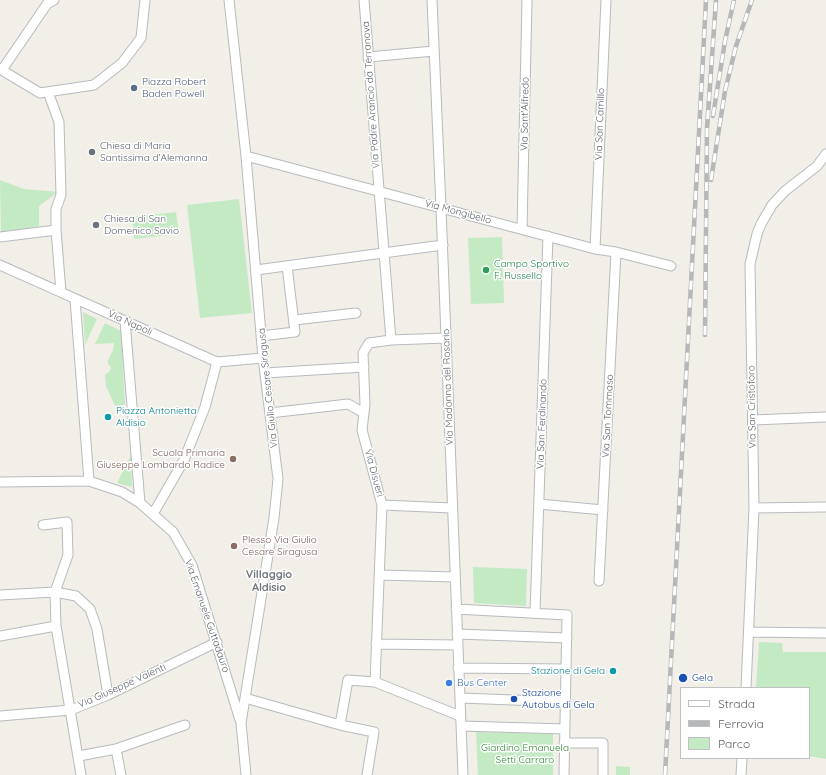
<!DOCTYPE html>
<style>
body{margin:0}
#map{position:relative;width:826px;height:775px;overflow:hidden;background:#f1efe7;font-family:Quicksand,sans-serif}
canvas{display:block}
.legend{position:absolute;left:680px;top:687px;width:130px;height:72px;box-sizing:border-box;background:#fff;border:1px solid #bfc1c3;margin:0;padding:5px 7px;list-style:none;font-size:12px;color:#5e6368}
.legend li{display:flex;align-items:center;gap:8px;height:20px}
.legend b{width:20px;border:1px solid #bfc1c3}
</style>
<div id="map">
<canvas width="826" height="775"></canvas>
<ul class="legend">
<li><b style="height:5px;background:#fff"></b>Strada</li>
<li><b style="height:5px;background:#b6b7b8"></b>Ferrovia</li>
<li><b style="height:11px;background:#c4eac3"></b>Parco</li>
</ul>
</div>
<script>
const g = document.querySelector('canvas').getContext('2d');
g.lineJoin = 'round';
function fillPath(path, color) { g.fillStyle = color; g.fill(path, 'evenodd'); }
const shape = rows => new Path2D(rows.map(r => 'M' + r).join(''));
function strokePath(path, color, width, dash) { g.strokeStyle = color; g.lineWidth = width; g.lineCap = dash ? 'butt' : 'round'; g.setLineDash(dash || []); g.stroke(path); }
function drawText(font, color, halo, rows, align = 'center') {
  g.font = font + ' Quicksand,sans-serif'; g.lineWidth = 3; g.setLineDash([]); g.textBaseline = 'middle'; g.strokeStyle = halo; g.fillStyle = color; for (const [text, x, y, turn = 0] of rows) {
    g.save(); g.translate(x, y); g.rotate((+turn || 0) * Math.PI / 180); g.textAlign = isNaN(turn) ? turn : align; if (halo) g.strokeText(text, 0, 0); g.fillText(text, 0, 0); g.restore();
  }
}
const green = shape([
 [0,180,24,189,58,192,39,206,39,226,1,233],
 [239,199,252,313,200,318,187,205],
 [176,212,179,234,134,239,132,217],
 [502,237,504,303,471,304,468,238],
 [83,312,97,319,85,345],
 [105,323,121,331,125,405,115,406,106,386,105,375,110,371,111,367,108,364,108,360,113,350,114,343,95,344],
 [131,455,132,487,117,483],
 [473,567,527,569,526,606,474,603],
 [759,642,782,643,783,652,826,652,826,759,809,756,809,688,756,688],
 [476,732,553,734,553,775,478,775],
 [616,766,630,767,630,775,616,775]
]);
const street = shape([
 [229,0,246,156,263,358,278,479,274,518,241,723,246,775],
 [364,0,391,340],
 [432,0,441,208,463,775],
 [368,57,434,51],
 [0,69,40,93,94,85,122,63,141,38,145,0],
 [2,70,47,4,54,0],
 [48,92,59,122,61,195,56,209,56,230,61,292],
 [246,156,595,249,616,252,671,266],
 [522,229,527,0],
 [0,237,56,230],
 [595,249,606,0],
 [0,265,217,362,263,358],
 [256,270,443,245],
 [75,299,89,481],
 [294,320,356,313],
 [125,321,140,503],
 [261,336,295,332,287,266],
 [265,373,364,367],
 [270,413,348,404,364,413],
 [753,420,826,417],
 [0,482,89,481,122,492,140,503,173,532,192,565,240,720],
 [539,504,603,510],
 [382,505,452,508],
 [754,508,826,507],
 [153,514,184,460,205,407,217,362],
 [43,525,67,522,68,555,55,592,56,626,81,775],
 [379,575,455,577],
 [599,581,616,252],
 [0,595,55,592,76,596,90,609,97,629,108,695],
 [456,609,567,615,564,775],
 [535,613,548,236],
 [749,632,826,633],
 [457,634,567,638],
 [0,636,56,626],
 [376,644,458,645],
 [458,668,566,669],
 [375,682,382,505,362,430,365,404,363,353,369,343,391,340,446,338],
 [746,688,754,508,750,264,757,234,761,224,772,205,785,191,817,166,826,154],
 [245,698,340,725,374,732,367,775],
 [460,698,566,702],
 [0,716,71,710,108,695,217,642],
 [340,725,348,680,375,682,460,716],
 [461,726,565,729],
 [564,743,603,743,603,775],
 [116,749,121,775],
 [79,756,116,749,185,725],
 [741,775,742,758]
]);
const rail = shape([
 [713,116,725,41,734,0],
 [711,180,725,91,736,46,752,0],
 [705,335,707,128,716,0],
 [665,775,706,0]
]);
const markers = [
 [134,88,4,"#5c6f8a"],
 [92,152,4,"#6b7280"],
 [96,225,4,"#6b7280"],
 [486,270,4,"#2e9e5b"],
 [108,417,4,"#0f9aa8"],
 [233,459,4,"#8d6e63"],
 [234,546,4,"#8d6e63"],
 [613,671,4,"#0f9aa8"],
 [683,678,5,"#1a4fb4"],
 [449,683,4,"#3f7fe0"],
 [514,699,4,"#1a4fb4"]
];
const serviceNames = [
 ["Piazza Robert",142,82],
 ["Baden Powell",142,94]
];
const streetNames = [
 ["Via Padre Arancio da Terranova",371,95,-94],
 ["Via Sant'Alfredo",525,114,-89],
 ["Via San Camillo",600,124,-88],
 ["Via Mongibello",458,212,15],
 ["Via Napoli",130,323,24],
 ["Via Madonna del Rosario",448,387,-92],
 ["Via Giulio Cesare Siragusa",268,388,-96],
 ["Via San Cristoforo",752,407,-91],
 ["Via San Tommaso",608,416,-87],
 ["Via San Ferdinando",542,424,-88],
 ["Via Disueri",374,473,75],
 ["Via Emanuele Guttadauro",207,616,71],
 ["Via Giuseppe Valenti",122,686,-24]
];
const worshipNames = [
 ["Chiesa di Maria",100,146],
 ["Santissima d'Alemanna",100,158],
 ["Chiesa di San",104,219],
 ["Domenico Savio",104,231]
];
const leisureNames = [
 ["Campo Sportivo",494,264],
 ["F. Russello",494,276]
];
const cultureNames = [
 ["Piazza Antonietta",116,411],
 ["Aldisio",116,423],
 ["Stazione di Gela",605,671,"right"]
];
const educationNames = [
 ["Scuola Primaria",225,453],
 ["Giuseppe Lombardo Radice",225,465],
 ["Plesso Via Giulio",242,540,"left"],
 ["Cesare Siragusa",242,552,"left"]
];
const transitNames = [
 ["Gela",692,678],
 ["Stazione",522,693],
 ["Autobus di Gela",522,705]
];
const shopNames = [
 ["Bus Center",457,683]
];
const parkNames = [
 ["Giardino Emanuela",525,748],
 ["Setti Carraro",525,760]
];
const neighbourhoodNames = [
 ["Villaggio",269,575],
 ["Aldisio",269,588]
];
fillPath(green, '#c4eac3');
strokePath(street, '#b7babe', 11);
strokePath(street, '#fff', 9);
strokePath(rail, '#b6b7b8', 4.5);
strokePath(rail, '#fff', 3, [9]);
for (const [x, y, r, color] of markers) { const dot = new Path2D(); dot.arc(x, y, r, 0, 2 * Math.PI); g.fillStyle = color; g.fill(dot); strokePath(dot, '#fff', 1.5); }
drawText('10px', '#4e5e75', '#fff', serviceNames, 'left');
drawText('10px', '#5e6368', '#fff', streetNames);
drawText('10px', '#5b616d', '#fff', worshipNames, 'left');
drawText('10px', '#27864d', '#fff', leisureNames, 'left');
drawText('10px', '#0d838f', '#fff', cultureNames, 'left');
drawText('10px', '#785e54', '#fff', educationNames, 'right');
drawText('10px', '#164399', '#fff', transitNames, 'left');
drawText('10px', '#366cbe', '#fff', shopNames, 'left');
drawText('10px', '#308632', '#fff', parkNames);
drawText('bold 11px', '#6f757b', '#fff', neighbourhoodNames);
</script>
